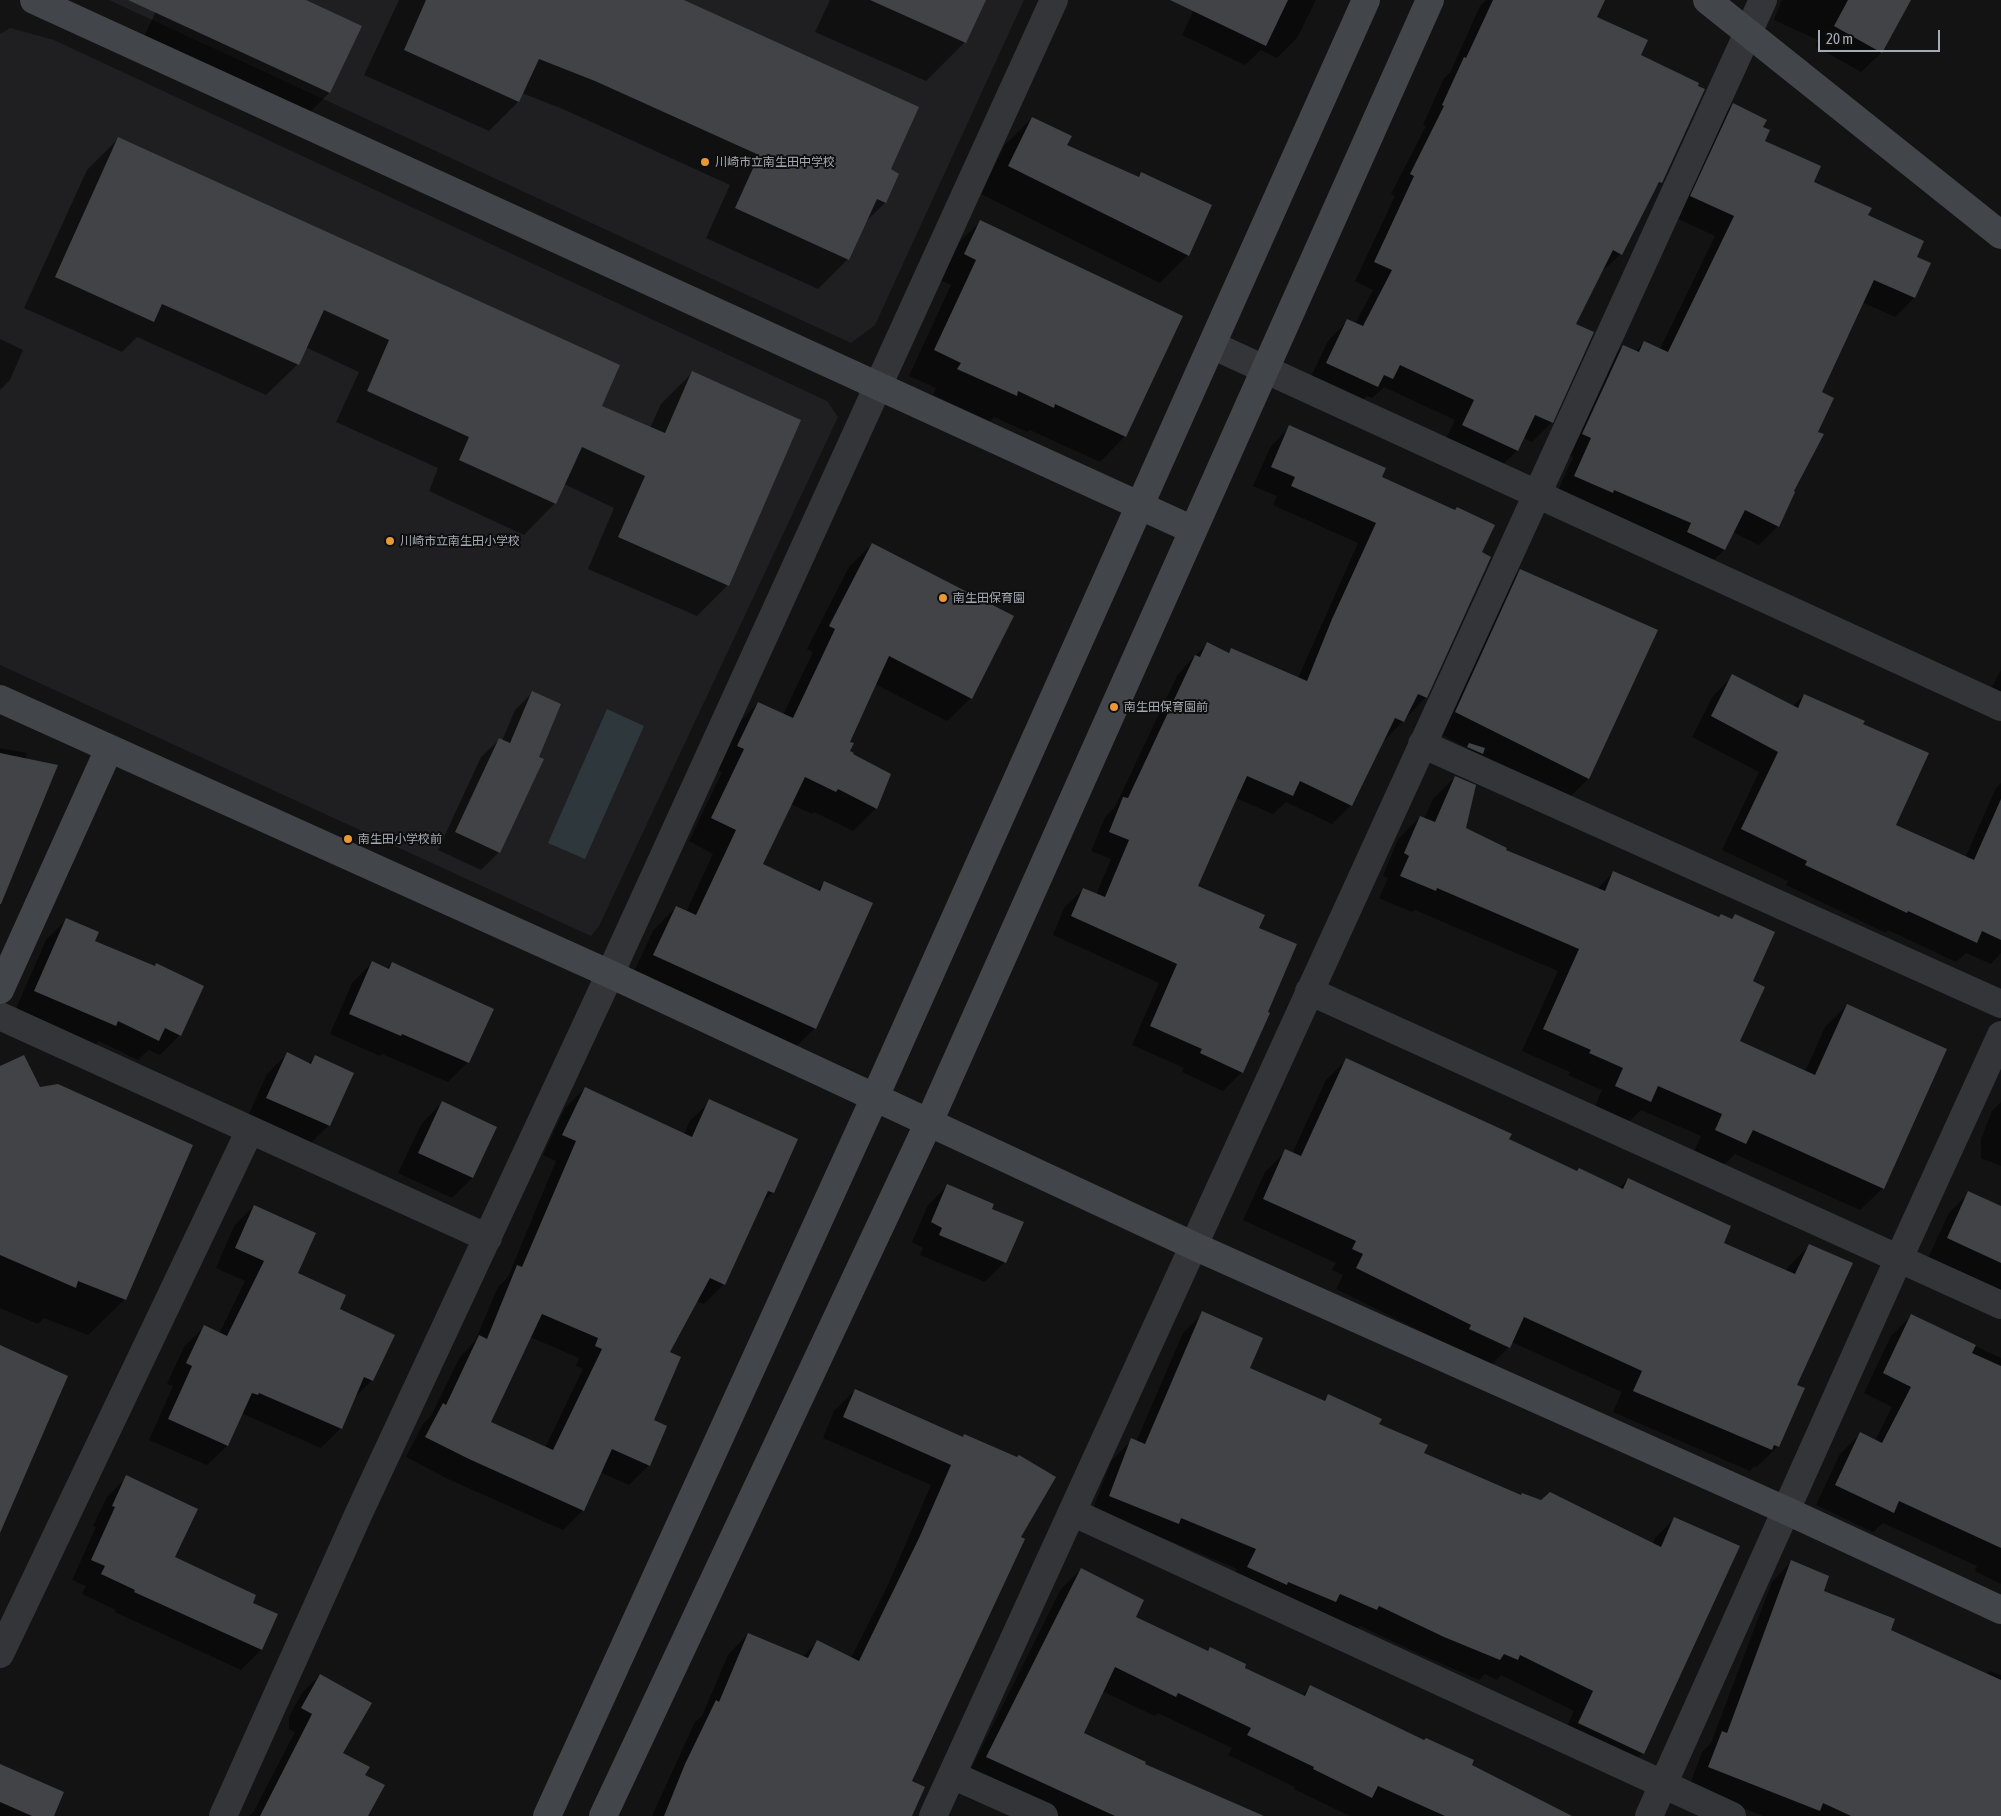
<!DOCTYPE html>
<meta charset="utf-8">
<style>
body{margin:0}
#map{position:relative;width:2001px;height:1816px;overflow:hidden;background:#131314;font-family:"Asap Condensed",sans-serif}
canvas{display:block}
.scale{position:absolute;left:1818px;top:30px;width:122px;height:22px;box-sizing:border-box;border:2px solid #a5abb4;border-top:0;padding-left:6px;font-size:15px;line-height:18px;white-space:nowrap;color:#a5abb4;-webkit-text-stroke:4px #0e0e0f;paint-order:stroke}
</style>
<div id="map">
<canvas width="2001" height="1816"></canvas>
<div class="scale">20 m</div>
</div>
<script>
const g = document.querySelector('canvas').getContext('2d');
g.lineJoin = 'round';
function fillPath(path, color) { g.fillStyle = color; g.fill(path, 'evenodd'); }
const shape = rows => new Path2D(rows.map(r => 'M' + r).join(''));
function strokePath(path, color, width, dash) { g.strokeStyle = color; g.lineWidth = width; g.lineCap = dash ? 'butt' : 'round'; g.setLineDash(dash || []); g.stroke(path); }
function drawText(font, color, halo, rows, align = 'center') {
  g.font = font + ' "Asap Condensed","Noto Sans JP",sans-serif'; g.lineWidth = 4; g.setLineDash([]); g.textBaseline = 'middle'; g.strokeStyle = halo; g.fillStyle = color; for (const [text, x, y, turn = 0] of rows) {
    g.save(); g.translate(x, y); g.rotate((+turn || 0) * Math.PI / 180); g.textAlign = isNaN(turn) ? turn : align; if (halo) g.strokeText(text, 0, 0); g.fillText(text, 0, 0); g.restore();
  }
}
const built = shape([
 [109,0,1024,0,875,325,851,343],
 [10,28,54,40,827,401,838,417,599,926,591,936,0,665,0,34]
]);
const water = shape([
 [607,709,644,726,585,859,548,843]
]);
const shadow = shape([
 [161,0,303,0,329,93,300,122,139,48],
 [399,0,681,0,889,170,898,174,885,203,864,223,848,259,818,289,706,238,730,185,565,110,522,93,518,102,489,131,364,75],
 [830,0,984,0,965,42,926,81,815,32],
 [1187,0,1316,0,1297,38,1277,58,1261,50,1245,65,1182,35,1196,5],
 [1486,0,1604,0,1595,18,1639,56,1661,182,1652,191,1621,254,1600,273,1575,325,1552,422,1532,442,1523,438,1517,451,1497,470,1443,445,1455,420,1384,387,1372,398,1367,396,1357,406,1308,383,1328,341,1347,321,1355,324,1373,290,1355,281,1395,196,1391,194,1426,126,1423,125,1444,78,1450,73,1480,6],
 [1782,0,1907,0,1881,53,1861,72,1815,46,1818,40,1774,20],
 [1733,105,1762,127,1763,141,1812,183,1866,216,1915,257,1929,264,1914,298,1895,317,1862,302,1821,393,1816,432,1778,526,1759,545,1733,532,1724,550,1705,569,1556,495,1573,457,1563,454,1604,365,1623,346,1635,352,1644,343,1660,349,1715,236,1672,216,1714,124],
 [1032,118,1066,146,1137,178,1141,173,1188,255,1160,283,981,194,1004,146],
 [119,138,600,406,650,428,661,404,692,373,728,585,697,616,588,569,614,508,564,484,555,503,524,535,429,491,438,468,336,422,359,372,305,347,298,364,266,395,137,337,122,352,24,308,87,170],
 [980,222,1125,436,1100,462,1030,430,1027,432,994,417,990,421,933,395,936,388,909,376,951,285,940,280,954,247],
 [0,339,23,350,10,380,0,390],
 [1290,427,1380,478,1480,553,1426,697,1385,740,1383,740,1351,805,1332,824,1286,802,1273,814,1236,798,1197,887,1258,929,1266,1012,1242,1072,1223,1091,1182,1072,1184,1068,1132,1045,1159,983,1053,935,1064,908,1083,889,1096,895,1111,859,1091,851,1105,817,1115,807,1177,676,1188,663,1207,644,1227,653,1231,649,1298,678,1358,543,1273,505,1277,496,1253,486,1271,446],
 [872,544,971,698,947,721,875,684,848,742,848,751,876,808,853,831,814,812,812,814,791,804,762,865,816,891,825,882,815,1028,792,1051,631,978,653,931,676,907,686,912,713,854,689,841,722,772,715,769,735,727,758,703,783,715,813,652,807,649,849,567],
 [1520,571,1656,630,1588,779,1568,799,1436,732,1500,591],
 [2001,670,2001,694,1991,689],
 [1733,676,1792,707,1804,695,1862,725,1894,825,1965,858,1996,788,2001,783,2001,953,1991,964,1966,953,1956,962,1888,930,1886,933,1786,885,1788,881,1722,850,1759,772,1692,737,1713,696],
 [532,693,499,852,481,870,438,850,481,757,499,740,502,741,515,710],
 [0,748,27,753,0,872],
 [1455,777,1465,829,1504,851,1597,889,1614,872,1718,918,1730,920,1735,915,1751,982,1739,1042,1805,1072,1825,1027,1847,1005,1945,1049,1883,1188,1860,1210,1735,1154,1723,1166,1694,1152,1701,1136,1641,1110,1627,1123,1594,1109,1602,1090,1568,1075,1570,1072,1522,1051,1558,971,1415,910,1412,912,1379,898,1388,878,1383,876,1398,839,1420,817,1424,819,1433,799],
 [66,920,93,942,154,967,156,965,180,1035,160,1055,149,1050,138,1060,99,1041,95,1045,15,1011,46,940],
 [372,963,386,969,392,963,425,977,424,979,468,1062,448,1082,382,1054,380,1056,330,1034,352,983],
 [287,1054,308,1064,315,1057,329,1125,309,1145,247,1118,267,1074],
 [1347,1059,1507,1140,1576,1172,1619,1188,1628,1179,1722,1243,1786,1272,1788,1267,1809,1246,1796,1385,1778,1446,1757,1467,1754,1466,1750,1471,1613,1412,1622,1392,1512,1342,1509,1347,1488,1368,1451,1346,1336,1289,1343,1275,1332,1270,1336,1263,1243,1220,1265,1172,1286,1151,1292,1154,1326,1080],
 [0,1068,125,1299,88,1335,44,1318,38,1324,0,1308],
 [585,1088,684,1134,690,1121,710,1101,773,1192,760,1205,724,1284,704,1304,696,1301,668,1353,652,1421,666,1427,649,1465,629,1485,600,1472,583,1510,563,1530,448,1479,406,1457,423,1424,431,1416,460,1357,475,1341,498,1287,508,1277,556,1161,543,1155,565,1108],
 [530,1337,579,1358,576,1366,583,1369,545,1448,489,1422],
 [2001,1102,2001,1166,1981,1158,1981,1139,1992,1111],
 [442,1103,495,1127,472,1178,452,1198,398,1173,422,1123],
 [948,1185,1005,1262,985,1282,920,1255,923,1248,912,1242,928,1205],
 [1969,1193,2001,1208,2001,1291,1928,1258,1949,1213],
 [254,1206,296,1274,338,1309,372,1380,353,1399,341,1428,321,1448,241,1413,227,1446,207,1465,149,1440,173,1386,167,1384,184,1347,204,1327,219,1334,245,1281,216,1268,234,1226],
 [1203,1313,1248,1369,1322,1402,1328,1396,1378,1424,1422,1454,1521,1496,1652,1544,1655,1538,1675,1518,1643,1753,1623,1773,1559,1744,1574,1711,1501,1675,1497,1680,1485,1674,1479,1680,1424,1656,1360,1626,1356,1629,1228,1588,1237,1569,1163,1538,1158,1543,1090,1516,1112,1460,1132,1440,1136,1442,1183,1333],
 [1911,1316,2001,1358,2001,1584,1975,1571,1977,1566,1883,1523,1873,1532,1816,1505,1840,1454,1860,1434,1875,1441,1892,1407,1864,1393,1891,1336],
 [855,1390,962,1438,964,1435,1019,1537,911,1782,911,1816,652,1816,695,1722,702,1716,728,1655,748,1634,802,1657,818,1641,851,1658,888,1585,931,1485,823,1438,834,1411],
 [127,1477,174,1558,251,1603,277,1615,261,1650,241,1670,115,1612,116,1610,82,1594,86,1586,72,1580,96,1527,93,1526,107,1497],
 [1791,1562,1822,1592,1890,1630,1986,1675,1990,1671,2001,1675,2001,1816,1763,1816,1689,1787,1702,1752,1711,1743,1772,1582],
 [1081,1569,1134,1618,1206,1652,1210,1649,1244,1668,1302,1696,1311,1686,1470,1766,1525,1816,1350,1816,1294,1789,1295,1787,1228,1755,1232,1748,1158,1713,1155,1716,1102,1691,1083,1734,1143,1765,1260,1816,1052,1816,967,1777,1061,1589],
 [320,1675,341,1754,363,1776,367,1816,249,1816,254,1811,295,1732,289,1729,289,1717,302,1693],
 [0,1772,52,1816,0,1816]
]);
const building = shape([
 [128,0,306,0,362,26,330,93],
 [426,0,684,0,919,107,891,169,899,174,886,203,877,199,849,260,735,208,759,155,595,81,539,59,519,102,404,50],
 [870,0,986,0,966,43],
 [1170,0,1288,0,1266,46],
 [1493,0,1605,0,1597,17,1648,40,1641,55,1699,83,1698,86,1705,89,1662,183,1659,182,1622,255,1613,250,1576,324,1594,332,1553,423,1535,415,1518,451,1462,425,1474,400,1400,365,1393,379,1384,375,1378,387,1326,363,1347,319,1363,326,1392,270,1374,262,1414,176,1410,174,1444,106,1442,105,1464,57,1466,58],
 [1848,0,1911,0,1882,53,1834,26],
 [1733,103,1767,120,1763,127,1770,130,1765,141,1821,166,1814,182,1872,208,1868,215,1924,241,1917,257,1931,263,1915,298,1874,280,1822,392,1834,398,1818,432,1824,434,1794,491,1795,492,1779,527,1745,510,1725,550,1687,532,1691,523,1614,490,1613,493,1574,476,1591,438,1582,434,1623,345,1639,352,1644,341,1668,352,1734,216,1690,196],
 [1032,117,1072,136,1067,145,1139,177,1141,172,1212,205,1189,256,1008,166],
 [118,137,620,365,602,406,665,433,692,371,801,420,729,586,618,537,645,476,582,447,556,504,459,460,469,437,367,391,389,340,324,310,299,365,162,304,154,322,55,277],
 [980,220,1183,316,1126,437,1055,404,1054,408,1018,391,1017,396,957,369,961,363,934,350,976,260,964,254],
 [1289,425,1386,468,1382,477,1455,510,1457,507,1495,525,1482,552,1491,557,1427,698,1418,694,1404,722,1395,718,1352,806,1300,781,1293,796,1247,776,1232,809,1198,886,1265,915,1259,928,1297,944,1268,1012,1270,1013,1243,1073,1200,1053,1202,1049,1150,1026,1177,964,1071,916,1083,888,1105,897,1129,840,1109,832,1123,797,1128,798,1195,655,1200,657,1207,642,1229,653,1231,648,1307,681,1332,619,1376,523,1291,486,1295,477,1271,467],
 [872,543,1014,616,972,699,889,656,850,742,854,743,850,751,854,753,853,754,891,774,877,809,838,789,836,792,805,777,763,864,820,891,824,881,873,903,816,1029,653,955,676,906,696,915,736,830,711,818,744,749,737,746,758,702,793,718,835,629,829,626],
 [1520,569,1658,630,1589,779,1455,712],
 [1732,674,1798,708,1804,694,1865,721,1863,724,1929,753,1896,825,1974,860,2001,799,2001,940,1982,931,1977,943,1908,911,1907,913,1805,865,1807,861,1741,829,1778,752,1711,716],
 [532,691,561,704,539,757,544,759,500,853,455,832,499,738,510,743],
 [1469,743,1485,748,1483,754,1467,747],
 [0,753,58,765,1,904,0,904],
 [1455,776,1476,785,1466,828,1507,848,1506,850,1605,891,1613,871,1719,917,1721,914,1732,919,1735,914,1775,932,1753,981,1765,987,1740,1041,1815,1075,1847,1004,1947,1049,1884,1189,1753,1130,1746,1144,1715,1130,1722,1114,1658,1086,1651,1102,1615,1086,1623,1068,1589,1053,1591,1050,1543,1029,1579,949,1437,888,1436,891,1400,876,1409,856,1404,853,1420,816,1435,822],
 [66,918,99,932,95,941,155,966,156,963,204,986,181,1036,165,1028,159,1041,118,1021,116,1026,34,991],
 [372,961,389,969,392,962,494,1009,469,1063,402,1034,401,1036,349,1014],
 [287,1052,311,1064,315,1055,354,1073,330,1126,266,1098],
 [24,1055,40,1087,58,1084,193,1145,126,1300,78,1281,76,1288,0,1255,0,1066],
 [1346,1058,1512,1134,1509,1139,1577,1171,1579,1168,1623,1189,1628,1178,1731,1226,1724,1243,1795,1274,1809,1244,1853,1263,1797,1385,1805,1388,1779,1447,1774,1445,1772,1450,1633,1391,1642,1371,1524,1317,1510,1348,1469,1329,1471,1325,1356,1268,1363,1254,1352,1249,1356,1241,1263,1199,1285,1149,1301,1156],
 [585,1087,692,1137,709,1099,798,1139,774,1193,768,1191,725,1285,710,1278,670,1352,681,1357,654,1420,667,1426,650,1466,612,1449,584,1511,469,1459,425,1437,443,1403,446,1405,479,1335,487,1339,517,1265,522,1267,576,1141,562,1135],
 [542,1314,598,1338,595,1346,602,1349,553,1450,491,1422],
 [442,1101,497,1127,473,1178,418,1153],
 [947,1184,994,1204,992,1209,1024,1222,1006,1263,939,1235,942,1228,931,1222],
 [1968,1191,2001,1206,2001,1263,1947,1238],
 [254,1205,316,1233,298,1273,346,1295,340,1309,395,1335,373,1381,364,1377,342,1429,259,1393,258,1395,252,1393,228,1446,168,1419,192,1366,186,1363,204,1325,227,1336,264,1261,235,1248],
 [1202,1311,1263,1338,1250,1368,1325,1401,1328,1394,1382,1419,1379,1424,1428,1445,1424,1453,1521,1495,1522,1493,1541,1500,1550,1492,1661,1547,1674,1517,1740,1546,1644,1754,1578,1723,1593,1691,1520,1655,1518,1660,1504,1654,1500,1660,1444,1637,1379,1606,1377,1610,1340,1594,1336,1602,1288,1582,1287,1585,1247,1567,1256,1549,1181,1518,1179,1524,1109,1496,1131,1438,1145,1444],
 [1911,1314,1976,1345,1972,1353,2001,1366,2001,1548,1899,1501,1894,1513,1835,1485,1860,1432,1882,1443,1911,1387,1883,1373],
 [0,1345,68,1376,0,1533],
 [855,1389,963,1437,964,1434,1017,1457,1019,1455,1056,1477,1021,1537,1025,1539,912,1781,925,1787,912,1816,664,1816,685,1764,716,1700,719,1702,748,1633,808,1658,817,1640,859,1661,919,1538,951,1465,843,1417],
 [126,1475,198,1509,175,1557,256,1595,253,1603,278,1614,262,1650,134,1592,135,1590,101,1574,105,1566,91,1560,115,1507,112,1506],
 [1791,1560,1829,1576,1824,1591,1895,1619,1891,1630,2001,1680,2001,1816,1851,1816,1823,1803,1820,1811,1708,1767,1722,1731,1727,1733],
 [1081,1568,1144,1600,1136,1617,1208,1651,1210,1647,1246,1664,1245,1668,1305,1696,1310,1685,1424,1740,1426,1738,1474,1760,1472,1765,1572,1816,1445,1816,1378,1786,1372,1798,1313,1769,1314,1767,1247,1735,1251,1728,1178,1693,1176,1697,1115,1667,1084,1733,1146,1762,1145,1764,1264,1816,1115,1816,986,1757],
 [320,1674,372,1703,343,1753,370,1767,365,1775,385,1785,368,1816,260,1816,312,1714,301,1708],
 [0,1764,64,1792,54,1816,32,1816,0,1802]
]);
const street = shape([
 [1212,345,2001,707],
 [1422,744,2001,1004],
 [1309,991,2001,1305],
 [0,1016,488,1238],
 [1072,1512,1732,1816],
 [0,1654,250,1130],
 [952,1775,1044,1816],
 [223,1816,358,1515,610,974,1054,0],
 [933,1816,1763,0],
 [1649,1816,1899,1258,2001,1035]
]);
const secondary = shape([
 [34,0,1193,530],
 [1707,0,2001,235],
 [0,699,610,974,1194,1246,1785,1510,2001,1610],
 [0,990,109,749],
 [547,1816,875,1097,1366,0],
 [603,1816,929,1122,1430,0]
]);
const markers = [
 [705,162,5,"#e99836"],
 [390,541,5,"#e99836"],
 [943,598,5,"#e99836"],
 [1114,707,5,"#e99836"],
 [348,839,5,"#e99836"]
];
const poiNames = [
 ["川崎市立南生田中学校",715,162],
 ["川崎市立南生田小学校",400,541],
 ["南生田保育園",953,598],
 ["南生田保育園前",1124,707],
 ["南生田小学校前",358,839]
];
fillPath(built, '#1f1f21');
fillPath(water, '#2d373c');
fillPath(shadow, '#0007');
fillPath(building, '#424347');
strokePath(street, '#343539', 28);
strokePath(secondary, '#424549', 28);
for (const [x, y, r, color] of markers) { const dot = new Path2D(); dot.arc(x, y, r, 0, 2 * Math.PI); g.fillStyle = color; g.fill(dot); strokePath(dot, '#0e0e0f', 2); }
drawText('12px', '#a5abb4', '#0e0e0f', poiNames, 'left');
</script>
